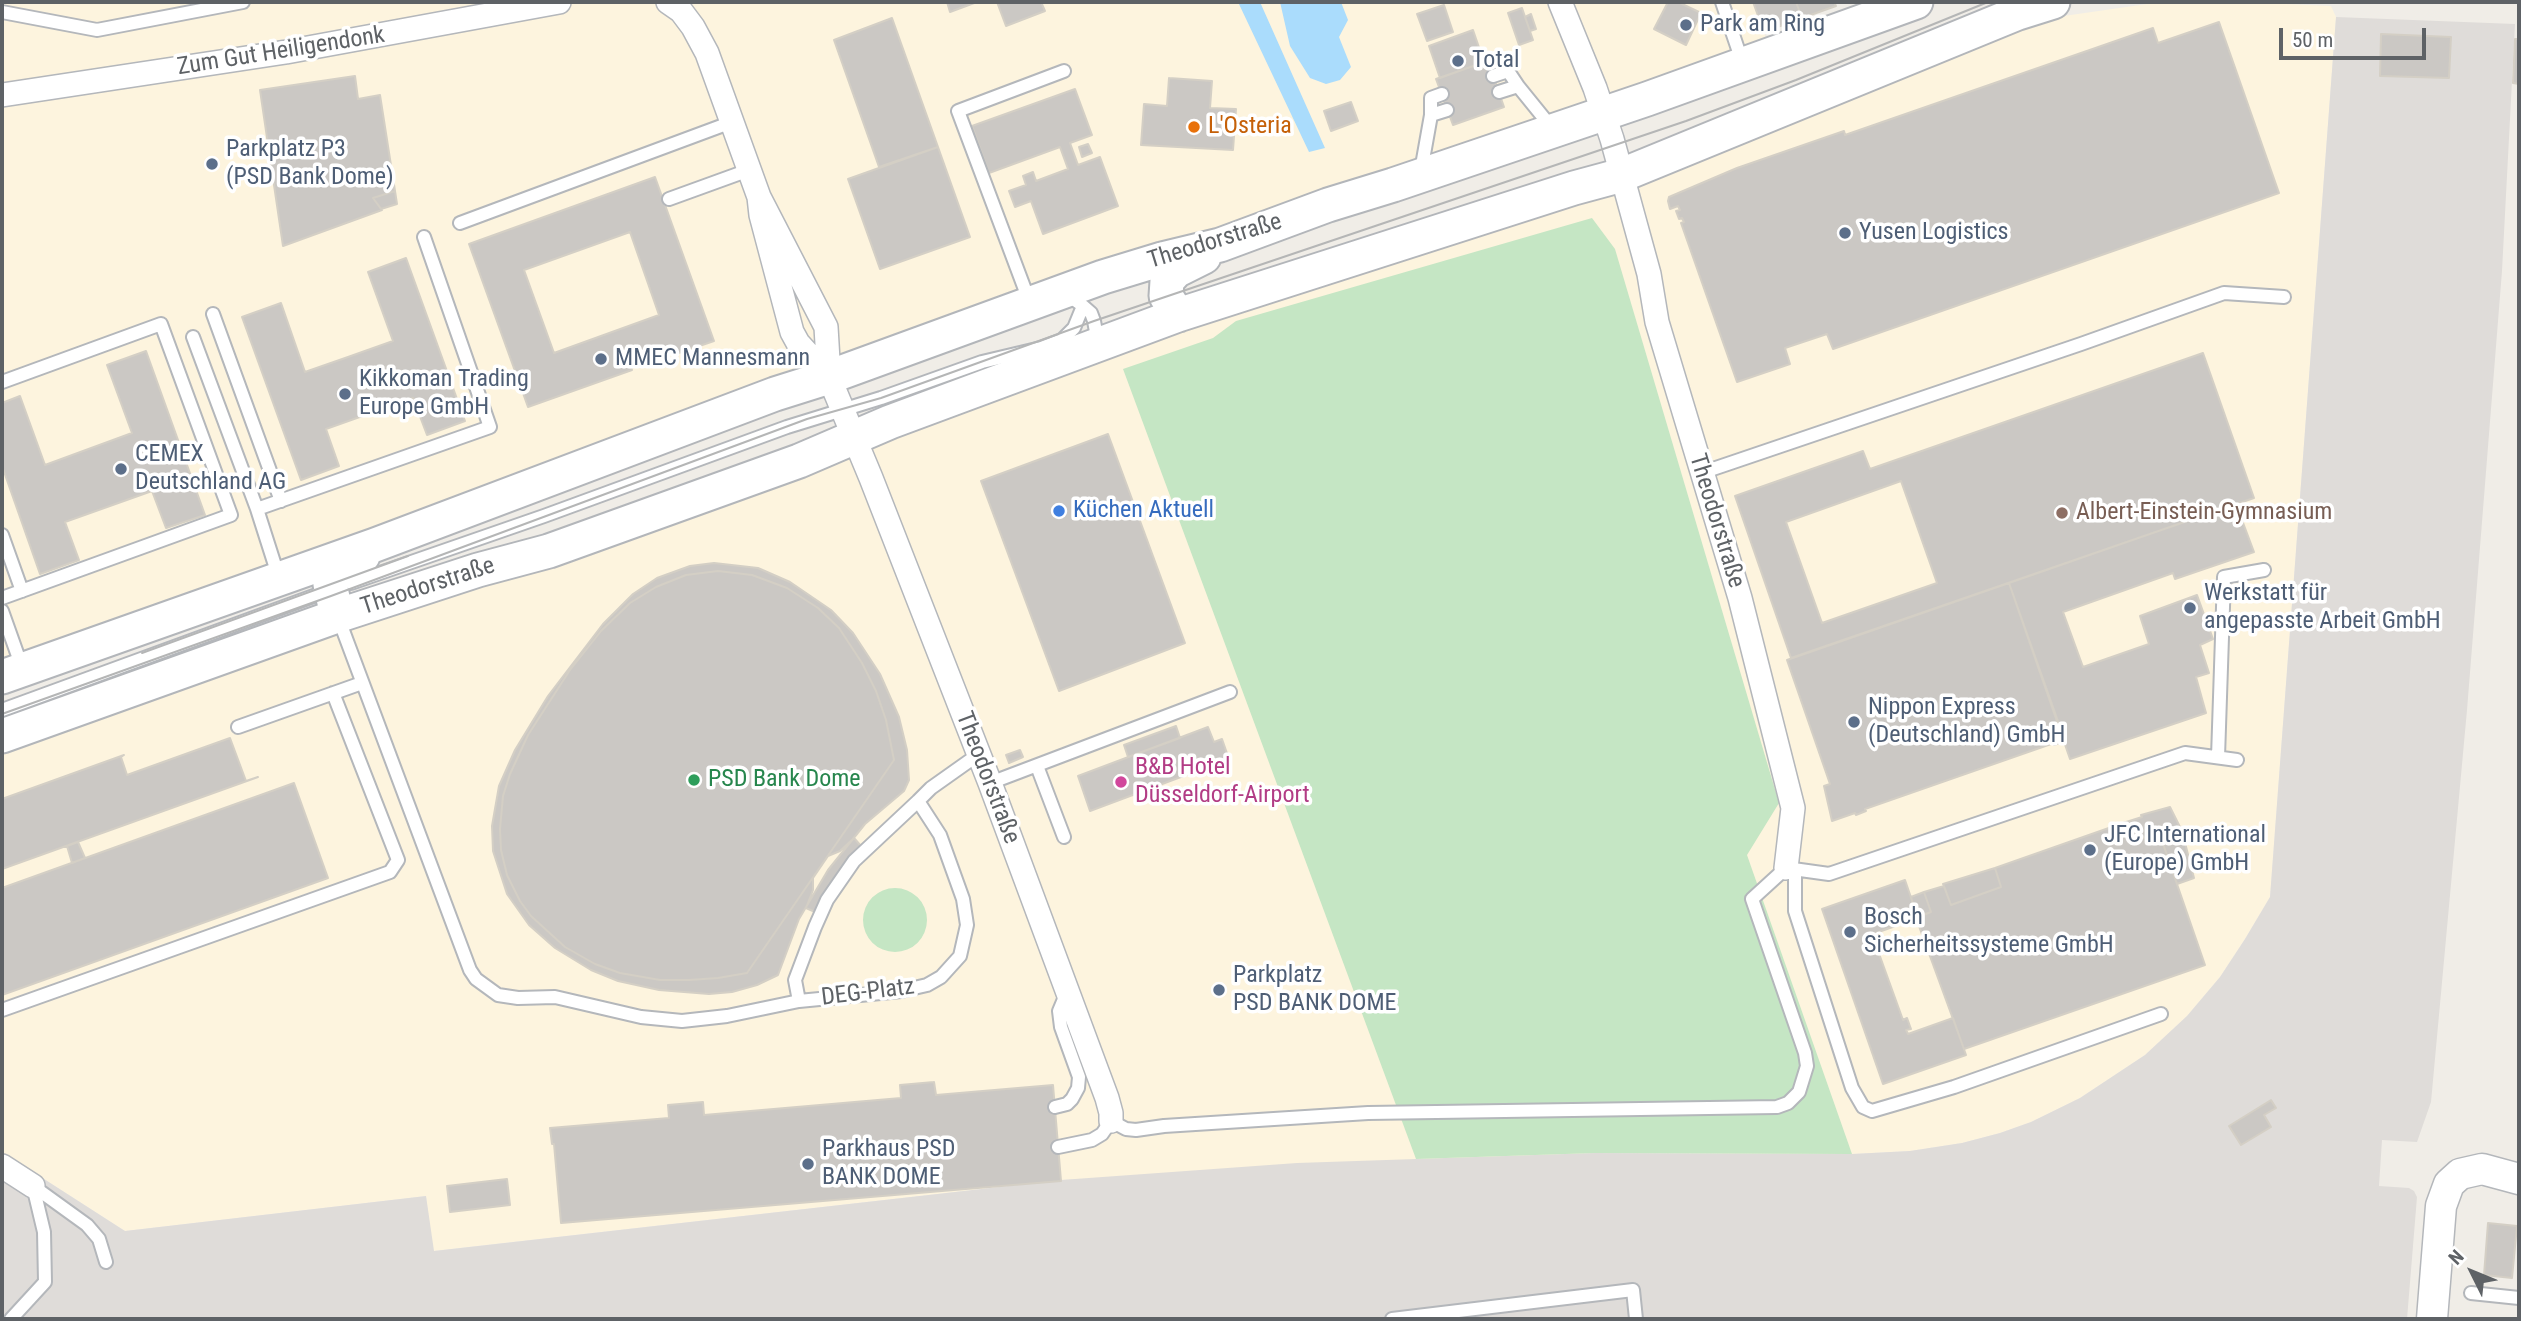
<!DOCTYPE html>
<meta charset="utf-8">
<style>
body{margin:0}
#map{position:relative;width:2521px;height:1321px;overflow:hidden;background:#f0ede7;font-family:"Roboto Condensed",sans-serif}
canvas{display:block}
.frame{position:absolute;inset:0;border:4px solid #5e6266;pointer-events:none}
.north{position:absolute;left:2437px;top:1237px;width:70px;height:70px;-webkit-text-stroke:5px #fff;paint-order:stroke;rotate:313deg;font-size:19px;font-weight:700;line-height:28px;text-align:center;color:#5e6266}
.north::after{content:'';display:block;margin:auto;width:24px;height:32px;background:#5e6266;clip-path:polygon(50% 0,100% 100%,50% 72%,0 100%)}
.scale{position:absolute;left:2279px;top:28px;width:147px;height:32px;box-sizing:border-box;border:4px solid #5e6266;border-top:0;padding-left:9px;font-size:21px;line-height:24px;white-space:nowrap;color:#5e6266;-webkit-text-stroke:5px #fff;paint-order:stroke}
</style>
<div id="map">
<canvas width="2521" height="1321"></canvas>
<div class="frame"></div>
<div class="north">N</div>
<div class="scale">50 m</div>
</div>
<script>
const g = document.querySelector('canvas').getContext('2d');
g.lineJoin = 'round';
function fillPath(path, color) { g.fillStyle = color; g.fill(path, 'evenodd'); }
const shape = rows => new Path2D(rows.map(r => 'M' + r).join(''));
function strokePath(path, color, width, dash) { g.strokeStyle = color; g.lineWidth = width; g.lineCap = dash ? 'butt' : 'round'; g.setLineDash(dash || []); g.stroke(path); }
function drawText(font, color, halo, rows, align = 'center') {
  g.font = font + ' "Roboto Condensed",sans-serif'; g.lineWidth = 7; g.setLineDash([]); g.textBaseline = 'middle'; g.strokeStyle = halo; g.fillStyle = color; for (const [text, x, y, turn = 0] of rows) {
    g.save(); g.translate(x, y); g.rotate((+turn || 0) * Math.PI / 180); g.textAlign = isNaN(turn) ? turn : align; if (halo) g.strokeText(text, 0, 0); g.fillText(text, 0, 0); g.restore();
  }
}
const commercial = shape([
 [2,2,1753,2,1767,41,1695,70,1294,200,758,389,2,667],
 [2161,2,2241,2,2331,6,2336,17,2270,897,2245,939,2220,977,2187,1016,2145,1055,2080,1098,2031,1122,2000,1133,1962,1143,1910,1151,1852,1154,1595,1153,1061,1180,433,1251,426,1196,125,1231,2,1152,2,751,2036,20]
]);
const industrial = shape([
 [2336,17,2515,24,2502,271,2467,710,2431,1102,2417,1142,2382,1140,2379,1186,2409,1188,2414,1191,2417,1197,2407,1319,2,1319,2,1152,125,1231,426,1196,434,1251,1061,1180,1297,1163,1595,1153,1852,1154,1910,1151,1962,1143,2000,1133,2031,1122,2080,1098,2145,1055,2187,1016,2220,977,2245,939,2270,897]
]);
const green = shape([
 [1592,218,1615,249,1779,803,1747,855,1852,1154,1595,1153,1416,1159,1123,369,1213,338,1236,321],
 '863 920a32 32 0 1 1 64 0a32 32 0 1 1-64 0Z'
]);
const water = shape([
 [1238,2,1260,2,1325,148,1309,152],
 [1280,2,1341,2,1348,20,1339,37,1351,67,1340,80,1326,84,1310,78,1290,46]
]);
const building = shape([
 [947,2,977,2,950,12,947,2],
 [997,2,1041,2,1045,11,1006,26,997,2],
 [1668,2,1678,2,1701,13,1686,45,1654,29,1668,2],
 [1753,2,1796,2,1802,18,1764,32,1753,2],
 [1796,2,1834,2,1836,6,1802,18,1796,2],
 [1444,5,1453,32,1427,41,1417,14,1444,5],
 [1522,8,1533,40,1519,45,1508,13,1522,8],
 [1531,14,1536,29,1530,31,1525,17,1531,14],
 [892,18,938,147,879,167,834,40,892,18],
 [2219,22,2279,193,1833,349,1827,334,1785,348,1790,364,1737,382,1681,223,1684,222,1682,218,1679,219,1676,211,1680,210,1678,206,1670,209,1668,201,1669,197,1737,168,1844,131,1845,135,2153,28,2158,43,2219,22],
 [1473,30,1484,62,1440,78,1429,46,1473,30],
 [2381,34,2451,37,2449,78,2380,76,2381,34],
 [2515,39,2519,39,2519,84,2513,83,2515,39],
 [1488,61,1504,107,1453,125,1436,79,1488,61],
 [355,76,358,99,380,95,395,191,373,198,382,210,283,246,260,90,355,76],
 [1169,78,1212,81,1210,108,1236,109,1233,150,1141,145,1144,104,1167,106,1169,78],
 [1075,89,1092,135,1070,143,1078,165,1100,157,1118,206,1043,234,1031,201,1015,207,1009,191,1026,185,1023,176,1033,172,1036,181,1068,169,1060,147,989,173,972,126,1075,89],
 [1351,102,1358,121,1331,131,1324,111,1351,102],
 [1088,144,1092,153,1082,157,1079,147,1088,144],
 [938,147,970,237,880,269,848,179,938,147],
 [655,177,714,341,673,355,672,351,630,366,632,370,528,407,469,244,655,177],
 [630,232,659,315,554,353,524,270,630,232],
 [395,191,397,204,381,209,373,198,395,191],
 [406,258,465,421,427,435,413,398,326,429,339,466,301,480,242,317,281,303,305,372,348,357,393,341,368,272,406,258],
 [146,351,205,515,166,528,152,491,65,522,79,560,40,574,2,466,2,403,20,396,45,465,132,433,107,365,146,351],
 [2203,353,2254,498,1791,658,1735,496,1863,451,1870,469,2203,353],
 [1901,481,1937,583,1822,623,1786,522,1901,481],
 [1108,434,1185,643,1059,691,981,481,1108,434],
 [2236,504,2254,552,2175,579,2173,573,2063,612,2083,667,2149,644,2140,616,2197,595,2213,639,2200,645,2209,673,2196,677,2206,713,2070,759,2009,583,2236,504],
 [714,563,758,568,790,582,831,610,853,633,880,674,899,717,907,750,909,780,904,791,865,824,828,870,799,919,778,975,757,985,732,992,709,994,659,990,618,981,591,970,555,948,529,925,507,894,493,851,492,826,499,786,515,750,548,696,603,624,633,594,657,578,690,566,714,563],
 [718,571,752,575,787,588,818,608,839,628,862,663,876,691,886,720,894,760,747,973,718,978,689,980,660,980,620,973,595,964,565,947,531,916,520,901,507,875,501,850,500,829,503,796,510,774,528,735,570,670,601,631,630,603,656,587,686,575,718,571],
 [718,571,752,575,787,588,818,608,839,628,862,663,876,691,886,720,894,760,747,973,718,978,689,980,660,980,620,973,595,964,565,947,531,916,520,901,507,875,501,850,500,829,503,796,510,774,528,735,570,670,601,631,630,603,656,587,686,575,718,571],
 [2009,583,2065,741,2054,745,2054,743,1865,809,1866,811,1856,815,1855,813,1832,821,1824,786,1830,784,1787,660,2009,583],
 [1176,726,1180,738,1128,757,1124,745,1176,726],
 [1208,727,1214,742,1222,739,1229,759,1090,811,1078,776,1208,727],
 [230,738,246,781,258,777,2,869,2,799,124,755,121,757,127,775,230,738],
 [1020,750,1023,757,1009,763,1006,755,1020,750],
 [294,783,328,878,2,995,2,888,294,783],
 [2170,807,2182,831,2161,838,2159,832,2130,843,2123,823,2142,817,2141,815,2170,807],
 [2123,823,2130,843,2159,832,2205,965,1964,1049,1916,918,1931,912,1924,892,1944,886,1951,905,2001,887,1995,868,2123,823],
 [2182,831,2194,878,2177,884,2161,838,2182,831],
 [854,838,861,846,850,856,821,898,815,912,806,908,813,890,813,878,828,856,840,851,854,838],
 [78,842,85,858,72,863,67,846,78,842],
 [1995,868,2001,887,1951,905,1943,884,1995,868],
 [1905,880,1918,918,1873,934,1874,937,1878,935,1882,946,1877,948,1903,1020,1907,1018,1911,1029,1906,1030,1908,1034,1953,1018,1966,1055,1883,1084,1822,909,1905,880],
 [1924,892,1931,912,1917,917,1911,897,1924,892],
 [934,1082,936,1095,1053,1085,1061,1181,561,1223,554,1144,552,1144,550,1128,669,1118,668,1105,703,1102,704,1115,901,1098,900,1085,934,1082],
 [2271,1100,2276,1108,2264,1115,2271,1127,2241,1145,2229,1126,2271,1100],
 [507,1179,510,1205,450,1212,447,1186,507,1179],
 [2488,1223,2517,1226,2512,1278,2484,1275,2488,1223]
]);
const service = shape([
 [1722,2,1743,64],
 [2,12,97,30,243,2],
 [1493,76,1508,71,1518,86],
 [1499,92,1518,86,1552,128],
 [1431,115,1431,98,1442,94],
 [1421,171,1431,115,1447,110],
 [669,199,749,170],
 [460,223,732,122],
 [1030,303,958,111,1064,71],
 [1083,306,1091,313,1094,321,1097,337,1093,341],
 [213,314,281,501],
 [193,337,257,509,279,578],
 [2,382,161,324,231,515,2,598],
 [1701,473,2081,344,2224,293,2284,297],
 [257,509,490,427,424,237],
 [2,535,22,591],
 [351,583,544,516,787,427,881,398,982,362,1041,348,1062,340,1074,328,1083,306,1068,295],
 [2,611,23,670],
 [338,617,470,970,476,979,498,995,518,998,555,997,641,1017,682,1021,727,1016,799,1001],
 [2,710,330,590],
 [238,727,362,683],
 [2218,757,2224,577,2264,570],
 [1037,766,1064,837],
 [990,783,1230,692],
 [918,801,940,835,963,899,967,925,960,956,941,977,927,985,901,991,799,1001,795,980,815,927,827,900,854,861,918,801,931,788,979,754],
 [1795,870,1795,911,1852,1088,1863,1107,1872,1111,1954,1087,2161,1014],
 [2,1010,390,872,398,860,333,693],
 [1055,1107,1067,1104,1072,1099,1078,1088,1079,1077,1061,1027,1059,1011,1067,992],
 [1058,1147,1092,1140,1102,1134,1111,1121,1126,1129,1136,1130,1164,1126,1368,1113,1777,1107,1788,1103,1799,1092,1807,1066,1805,1053,1752,899,1786,868,1829,874,2185,753,2237,760],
 [33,1186,87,1225,99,1239,106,1262],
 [2471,1293,2519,1298],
 [11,1319,45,1282,44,1232,33,1186],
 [1392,1319,1633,1290,1636,1319]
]);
const minor = shape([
 [668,2,681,11,693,27,707,53,759,197,826,327,829,377],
 [1560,2,1595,88,1612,139,1649,274,1657,322,1740,598,1793,808,1786,868],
 [2,95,286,52,559,2],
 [759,197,761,215,792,332,798,343,829,377,871,478,990,783,1107,1098,1111,1113,1111,1121],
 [2,1166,33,1186]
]);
const tertiary = shape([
 [2432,1319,2441,1206,2449,1184,2460,1174,2482,1169,2519,1179]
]);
const secondary = shape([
 [1178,315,1166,296,1167,281,1176,271,1204,257],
 [337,616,330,584,335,573,355,565,363,556],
 [2,677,375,545,775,394,829,377,1103,277,1162,259,1220,245,1328,205,1393,185,1647,99,1916,2],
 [2,736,337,616,478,570,549,551,799,461,890,422,1178,315,1574,188,1622,175,2018,13,2053,2]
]);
const tram = shape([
 [142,653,408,556],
 [2,714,331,596,807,419,881,398,1094,321,1686,121,1796,80,1988,2]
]);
const markers = [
 [1686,25,7,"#5c6f8a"],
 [1458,61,7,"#5c6f8a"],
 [1194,127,7,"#e8710a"],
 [212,164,7,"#5c6f8a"],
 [1845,233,7,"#5c6f8a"],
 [601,359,7,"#5c6f8a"],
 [345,394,7,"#5c6f8a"],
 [121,469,7,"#5c6f8a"],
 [1059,511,7,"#3f7fe0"],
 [2062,513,7,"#8d6e63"],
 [2190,608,7,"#5c6f8a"],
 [1854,722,7,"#5c6f8a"],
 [694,780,7,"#2e9e5b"],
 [1121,782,7,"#d1479c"],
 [2090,850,7,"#5c6f8a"],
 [1850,932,7,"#5c6f8a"],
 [1219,990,7,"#5c6f8a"],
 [808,1164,7,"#5c6f8a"]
];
const serviceNames = [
 ["Park am Ring",1700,25],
 ["Total",1472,61],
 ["Parkplatz P3",226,150],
 ["(PSD Bank Dome)",226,178],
 ["Yusen Logistics",1859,233],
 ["MMEC Mannesmann",615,359],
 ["Kikkoman Trading",359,380],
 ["Europe GmbH",359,408],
 ["CEMEX",135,455],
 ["Deutschland AG",135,483],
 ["Werkstatt für",2204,594],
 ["angepasste Arbeit GmbH",2204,622],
 ["Nippon Express",1868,708],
 ["(Deutschland) GmbH",1868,736],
 ["JFC International",2104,836],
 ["(Europe) GmbH",2104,864],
 ["Bosch",1864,918],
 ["Sicherheitssysteme GmbH",1864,946],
 ["Parkplatz",1233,976],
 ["PSD BANK DOME",1233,1004],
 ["Parkhaus PSD",822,1150],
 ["BANK DOME",822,1178]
];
const streetNames = [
 ["Zum Gut Heiligendonk",281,52,-9],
 ["Theodorstraße",1215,242,-17],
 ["Theodorstraße",1716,521,73],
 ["Theodorstraße",428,587,-18],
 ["Theodorstraße",987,778,69],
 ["DEG-Platz",868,993,-7]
];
const foodNames = [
 ["L'Osteria",1208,127]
];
const shopNames = [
 ["Küchen Aktuell",1073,511]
];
const educationNames = [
 ["Albert-Einstein-Gymnasium",2076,513]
];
const hotelNames = [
 ["B&B Hotel",1135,768],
 ["Düsseldorf-Airport",1135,796]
];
const leisureNames = [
 ["PSD Bank Dome",708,780]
];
fillPath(commercial, '#fdf4de');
fillPath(industrial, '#dfdcd9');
fillPath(green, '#c5e6c4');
fillPath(water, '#aadcfc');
fillPath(building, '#cbc8c4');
strokePath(building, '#d4cfc5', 2);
strokePath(service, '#b4b7bb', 16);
strokePath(minor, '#b4b7bb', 26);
strokePath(tertiary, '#b4b7bb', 33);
strokePath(secondary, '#b3b6ba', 37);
strokePath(service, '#fff', 12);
strokePath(minor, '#fff', 23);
strokePath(tertiary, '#fff', 30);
strokePath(secondary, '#fff', 33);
strokePath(tram, '#b5b6b6', 2);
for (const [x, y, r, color] of markers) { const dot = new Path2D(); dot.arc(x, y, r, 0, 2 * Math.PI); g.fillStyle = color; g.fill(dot); strokePath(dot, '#fff', 2.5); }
drawText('24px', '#4e5e75', '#fff', serviceNames, 'left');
drawText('24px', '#5e6266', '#fff', streetNames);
drawText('24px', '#c56008', '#fff', foodNames, 'left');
drawText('24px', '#366cbe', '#fff', shopNames, 'left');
drawText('24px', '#785e54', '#fff', educationNames, 'left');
drawText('24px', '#b23c85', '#fff', hotelNames, 'left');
drawText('24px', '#27864d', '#fff', leisureNames, 'left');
</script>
